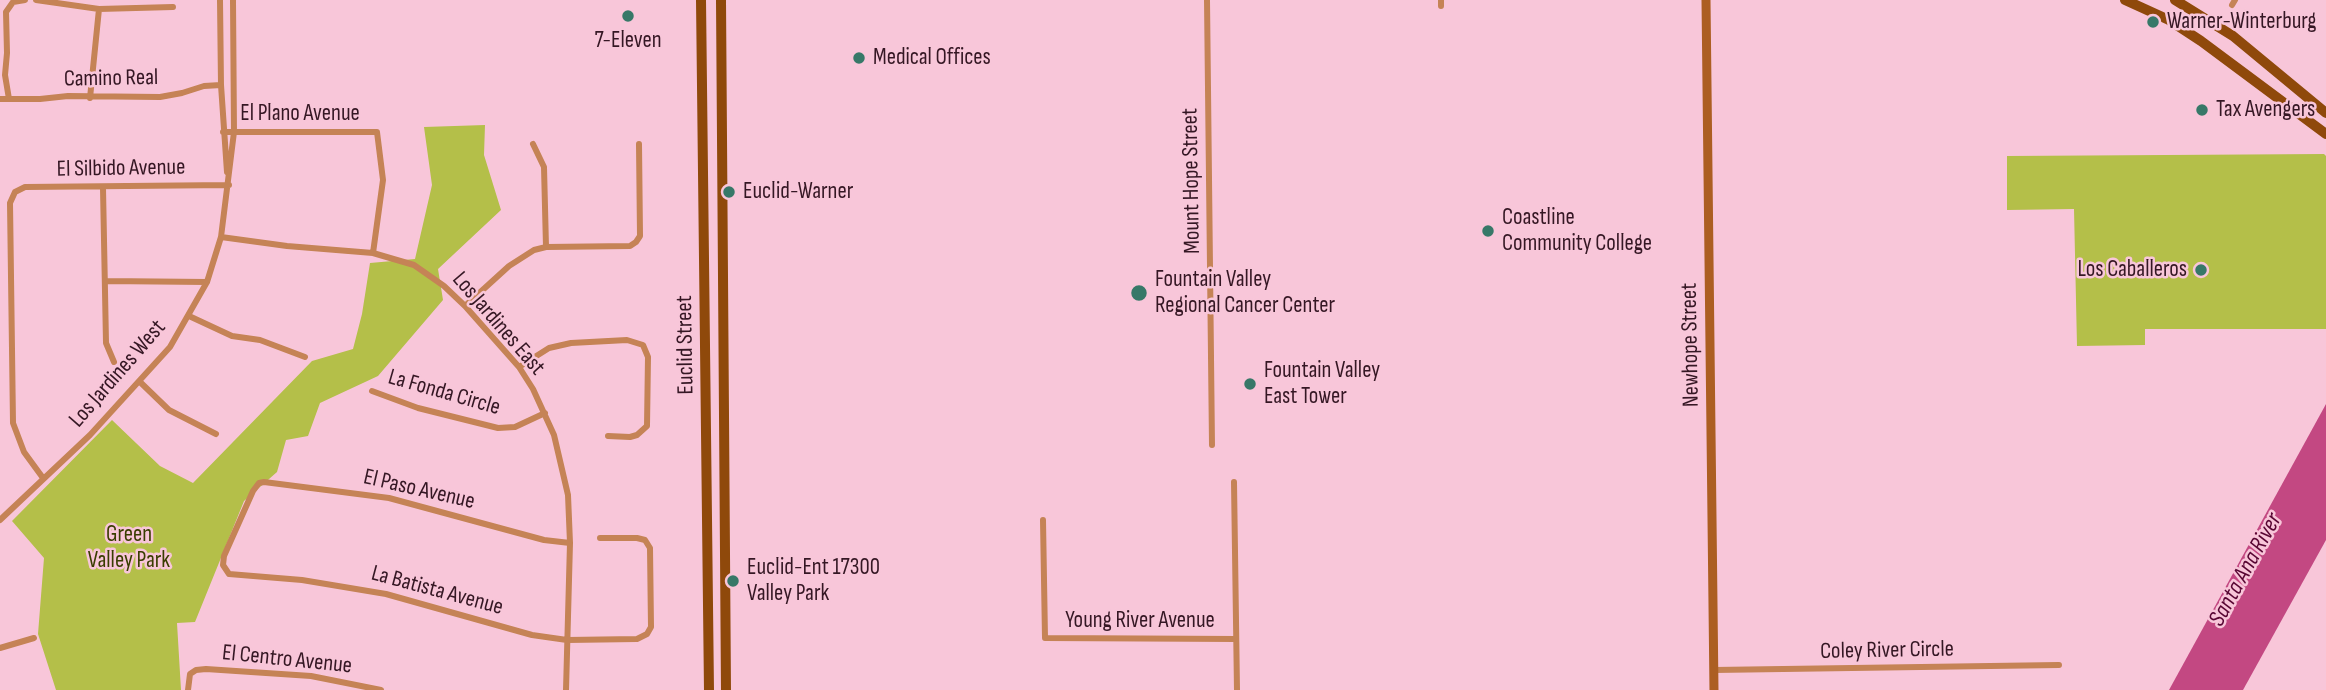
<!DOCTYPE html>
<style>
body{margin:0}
canvas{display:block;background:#f8c6d9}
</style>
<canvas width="2326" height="690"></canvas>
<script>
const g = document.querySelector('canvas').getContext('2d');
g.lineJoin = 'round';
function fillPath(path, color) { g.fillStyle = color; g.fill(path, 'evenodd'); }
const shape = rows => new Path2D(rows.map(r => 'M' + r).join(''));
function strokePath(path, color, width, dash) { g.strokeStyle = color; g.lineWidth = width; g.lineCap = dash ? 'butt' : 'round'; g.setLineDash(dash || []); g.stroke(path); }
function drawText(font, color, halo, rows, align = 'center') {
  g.font = font + ' "Sofia Sans Condensed",sans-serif'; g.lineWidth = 5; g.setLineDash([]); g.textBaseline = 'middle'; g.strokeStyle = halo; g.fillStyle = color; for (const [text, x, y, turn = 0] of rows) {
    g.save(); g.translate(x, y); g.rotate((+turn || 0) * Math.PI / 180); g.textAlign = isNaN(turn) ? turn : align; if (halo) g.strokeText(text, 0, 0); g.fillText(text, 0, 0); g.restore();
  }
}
const green = shape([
 [485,125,484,155,501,210,438,269,443,300,378,376,320,403,308,436,286,440,277,472,244,501,195,622,177,623,181,690,56,690,38,634,44,558,12,521,112,420,160,466,193,483,312,361,353,349,362,314,370,263,415,259,432,185,424,127],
 [2324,154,2326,156,2326,329,2145,329,2145,345,2077,346,2074,209,2007,210,2007,156]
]);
const water = shape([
 [2326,404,2326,540,2243,690,2169,690]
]);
const street = shape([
 [36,0,99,9,173,7],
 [220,0,221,85,227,172],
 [1207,0,1212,445],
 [1441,0,1441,6],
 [2232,5,2235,0],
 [90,98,99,9],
 [0,99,40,99,68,96,160,97,182,93,204,86,221,85],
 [9,99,5,75,7,53,6,12,13,2,25,0],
 [223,132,377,132,383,180,373,253],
 [533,144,544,167,546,247],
 [103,188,106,343,114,362],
 [221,237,287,246,373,253,414,265,444,286,465,306,519,367,533,389,554,435,568,495,570,543,566,690],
 [105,281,207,282],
 [465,306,509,266,534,250,546,247,630,246,636,242,640,236,639,144],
 [189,316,232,336,260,340,305,357],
 [519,367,549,348,571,343,627,340,643,345,648,357,647,426,637,435,630,437,608,436],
 [139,381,169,410,216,434],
 [372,391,418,408,498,428,515,427,545,413],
 [43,478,24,452,13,423,10,203,15,192,25,187,229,185],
 [1234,482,1237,690],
 [0,520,90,435,170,347,207,282,221,237,234,132,233,0],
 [1043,520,1045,638,1236,639],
 [570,543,544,540,389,498,264,482,259,483,253,491,224,556,223,565,229,574,302,580,386,594,532,635,567,640,637,639,647,634,651,627,650,548,645,540,637,538,600,538],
 [0,648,34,638],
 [1714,670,2059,665],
 [188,690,190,674,196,670,206,669,311,676,381,690]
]);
const secondary = shape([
 [1706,0,1714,690]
]);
const primary = shape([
 [701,0,709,690],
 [721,0,726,690],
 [2125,0,2169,20,2201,41,2326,134],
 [2175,0,2233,36,2326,113]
]);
const markers = [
 [628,16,7,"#377868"],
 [2153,22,7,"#377868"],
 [859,58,7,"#377868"],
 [2202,110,7,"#377868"],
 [729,192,7,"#377868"],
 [1488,231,7,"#377868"],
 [2201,270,7,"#377868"],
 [1139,293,9,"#377868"],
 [1250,384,7,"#377868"],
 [733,581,7,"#377868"]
];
const poiNames = [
 ["Warner-Winterburg",2167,22],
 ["7-Eleven",628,41,"center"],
 ["Medical Offices",873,58],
 ["Tax Avengers",2216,110],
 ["Euclid-Warner",743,192],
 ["Coastline",1502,218],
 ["Community College",1502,244],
 ["Los Caballeros",2187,270,"right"],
 ["Fountain Valley",1155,280],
 ["Regional Cancer Center",1155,306],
 ["Fountain Valley",1264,371],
 ["East Tower",1264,397],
 ["Euclid-Ent 17300",747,568],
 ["Valley Park",747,594]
];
const streetNames = [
 ["Camino Real",111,79,-1],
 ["El Plano Avenue",300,114],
 ["El Silbido Avenue",121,169,-1],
 ["Mount Hope Street",1192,181,-91],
 ["Los Jardines East",498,324,49],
 ["Euclid Street",686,345,-91],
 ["Newhope Street",1691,345,-91],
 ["Los Jardines West",118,374,-49],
 ["La Fonda Circle",444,393,16],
 ["El Paso Avenue",419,490,13],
 ["La Batista Avenue",437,591,15],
 ["Young River Avenue",1140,621],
 ["Coley River Circle",1887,651,-1],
 ["El Centro Avenue",287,660,6]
];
const parkNames = [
 ["Green",129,535],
 ["Valley Park",129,561]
];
const waterNames = [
 ["Santa Ana River",2246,570,-61]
];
fillPath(green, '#b4bf49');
fillPath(water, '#c34882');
strokePath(street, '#c58356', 6);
strokePath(secondary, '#ac5e22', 9);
strokePath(primary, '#8f490b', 10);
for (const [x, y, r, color] of markers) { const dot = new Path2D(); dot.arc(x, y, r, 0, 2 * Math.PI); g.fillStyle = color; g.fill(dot); strokePath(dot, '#f8c6d9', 2.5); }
drawText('23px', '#351724', '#f8c6d9', poiNames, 'left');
drawText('23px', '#351724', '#f8c6d9', streetNames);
drawText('23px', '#393d00', '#f8c6d9', parkNames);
drawText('italic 24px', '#580633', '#f8c6d9', waterNames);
</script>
